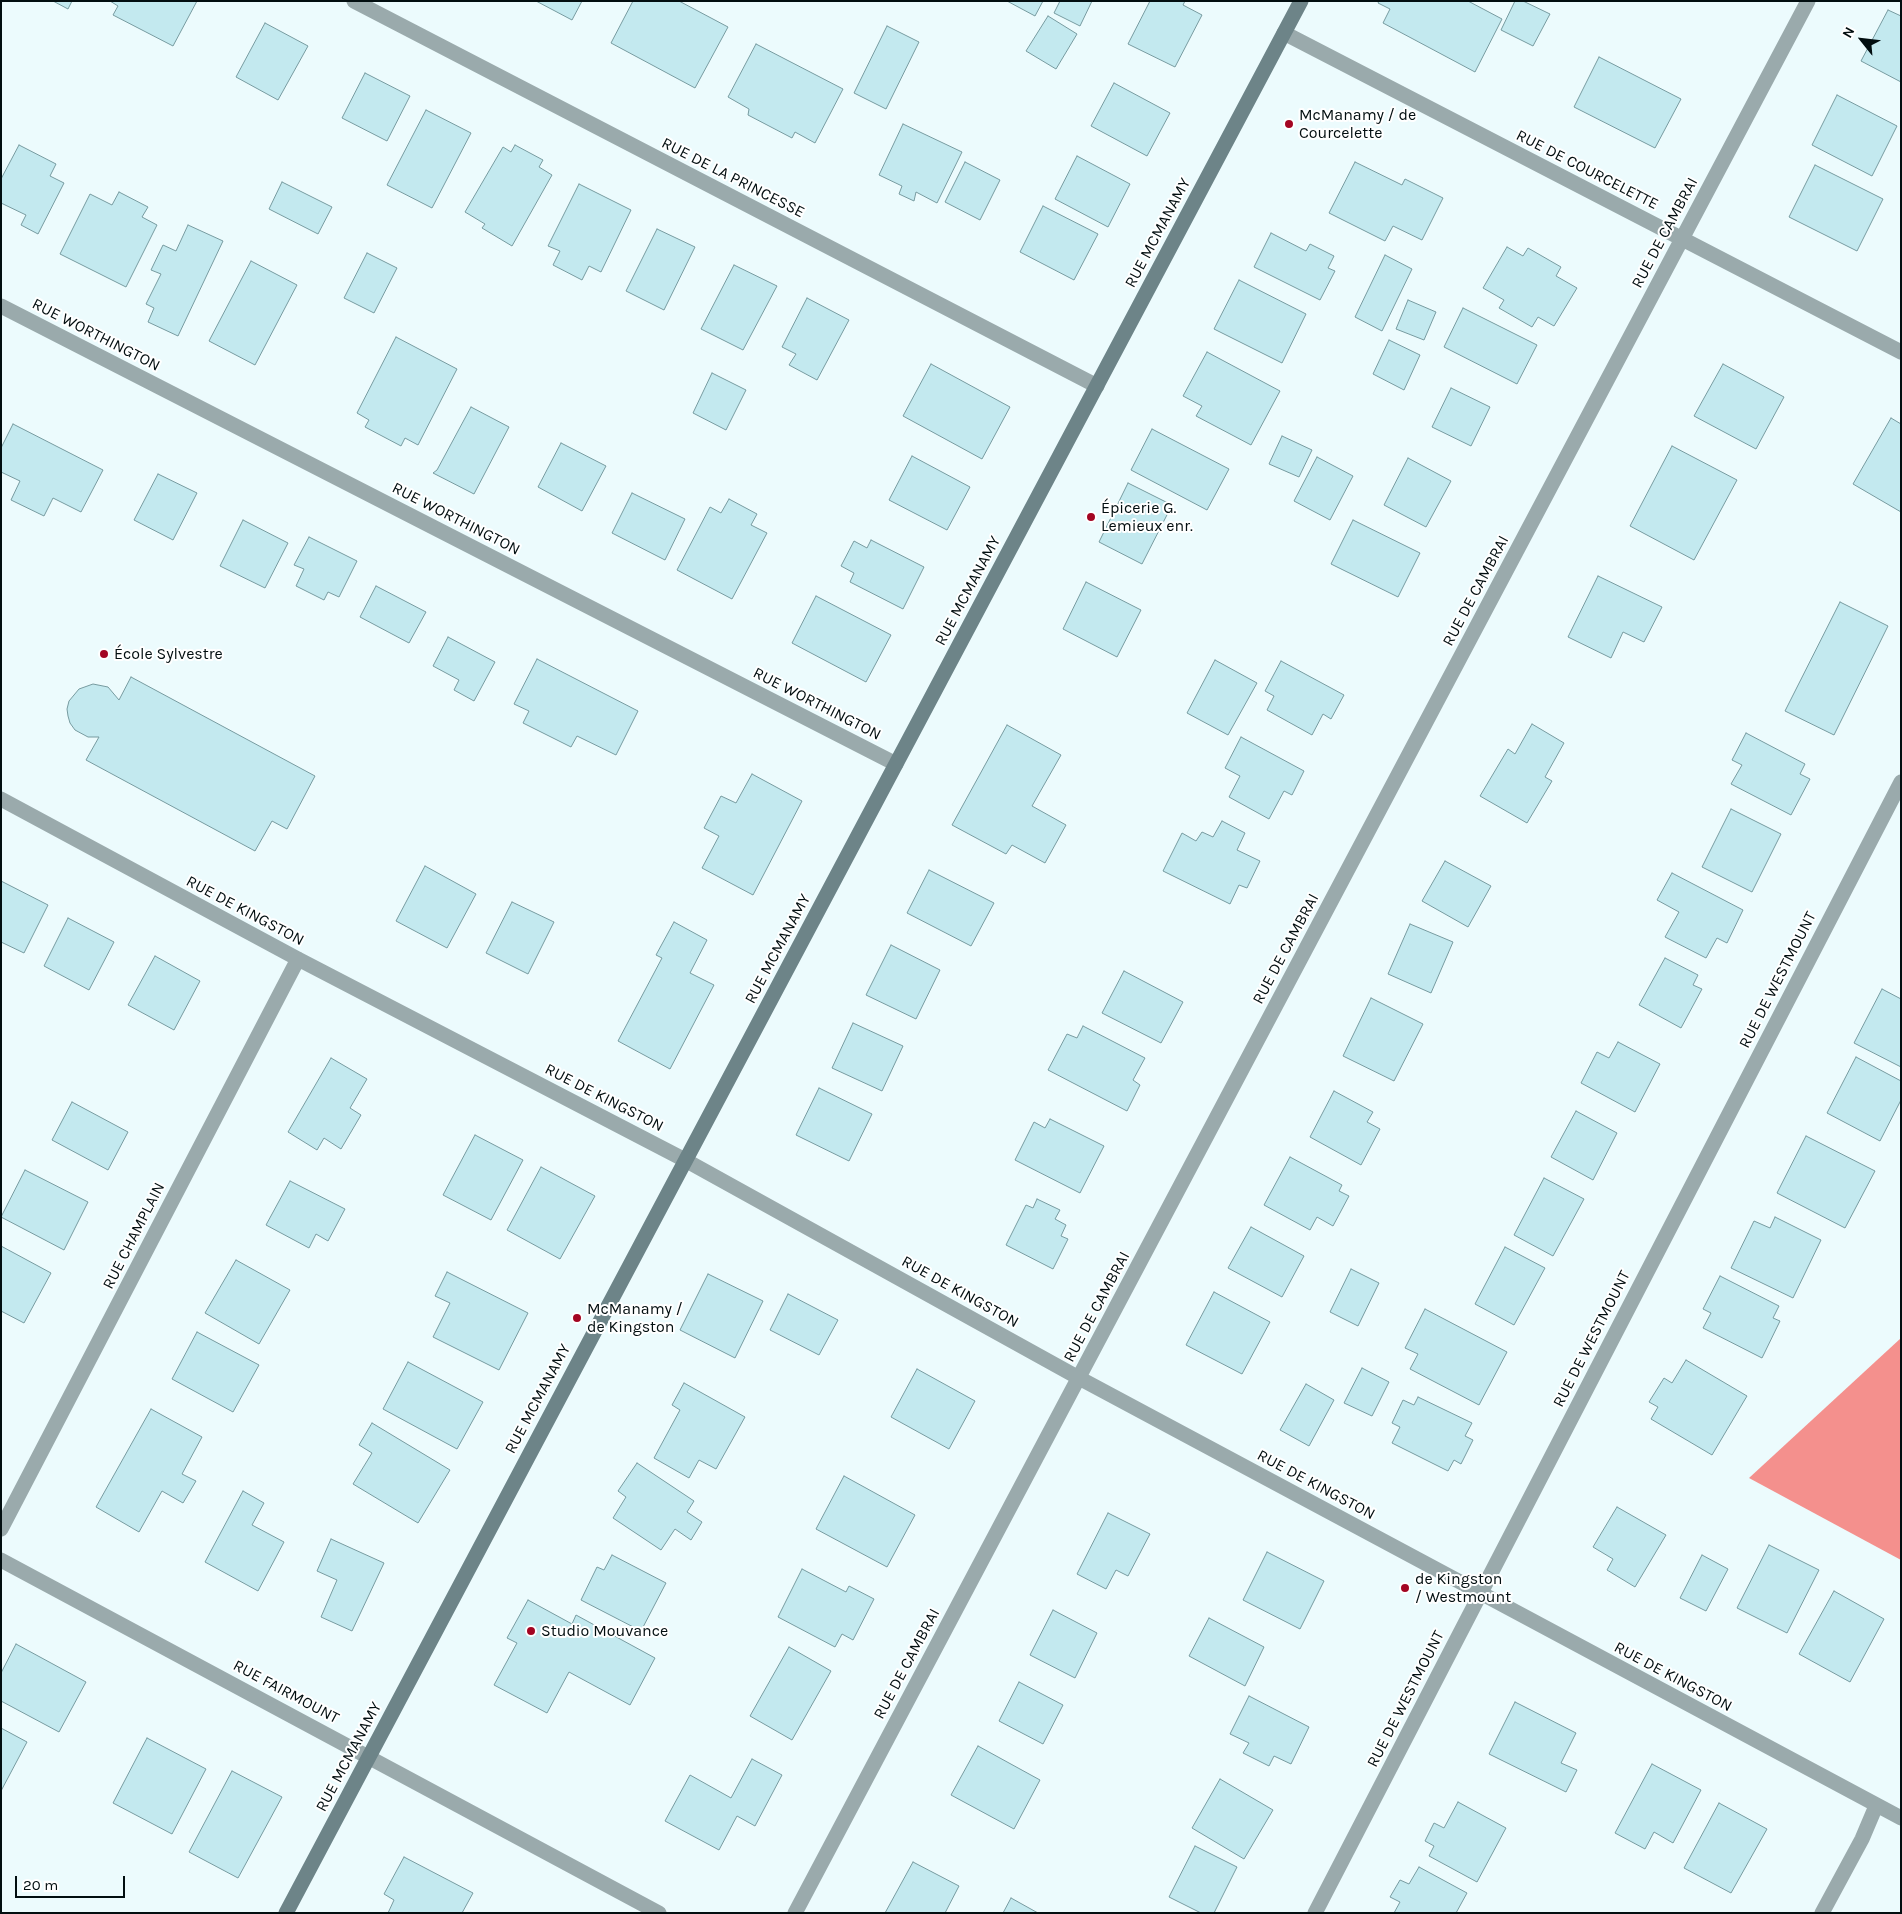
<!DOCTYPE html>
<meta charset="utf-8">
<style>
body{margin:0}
#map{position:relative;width:1902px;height:1914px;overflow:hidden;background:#ecfbfd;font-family:Karla,sans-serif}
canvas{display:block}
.frame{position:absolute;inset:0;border:2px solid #020e10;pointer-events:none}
.north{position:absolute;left:1837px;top:15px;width:50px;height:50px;-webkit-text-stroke:4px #fff;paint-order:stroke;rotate:299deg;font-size:14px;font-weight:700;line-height:20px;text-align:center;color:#020e10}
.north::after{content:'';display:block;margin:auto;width:18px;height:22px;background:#020e10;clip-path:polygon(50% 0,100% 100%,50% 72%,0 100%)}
.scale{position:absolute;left:15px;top:1876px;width:110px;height:22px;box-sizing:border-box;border:2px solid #020e10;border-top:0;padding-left:6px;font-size:15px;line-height:18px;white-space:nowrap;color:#020e10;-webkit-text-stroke:4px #fff;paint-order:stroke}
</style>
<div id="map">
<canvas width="1902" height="1914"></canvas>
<div class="frame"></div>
<div class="north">N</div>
<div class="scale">20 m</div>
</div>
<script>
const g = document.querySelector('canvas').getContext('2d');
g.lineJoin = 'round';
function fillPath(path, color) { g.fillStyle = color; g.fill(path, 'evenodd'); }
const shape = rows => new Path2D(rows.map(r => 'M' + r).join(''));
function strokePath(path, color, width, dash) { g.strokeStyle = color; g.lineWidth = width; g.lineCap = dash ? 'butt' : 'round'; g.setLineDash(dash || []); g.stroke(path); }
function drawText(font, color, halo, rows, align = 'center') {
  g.font = font + ' Karla,sans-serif'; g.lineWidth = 4; g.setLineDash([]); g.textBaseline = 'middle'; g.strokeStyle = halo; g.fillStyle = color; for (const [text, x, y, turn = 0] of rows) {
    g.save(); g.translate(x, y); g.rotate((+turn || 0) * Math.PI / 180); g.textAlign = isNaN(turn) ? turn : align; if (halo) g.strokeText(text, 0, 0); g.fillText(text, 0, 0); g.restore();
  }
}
const forest = shape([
 [1901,1338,1901,1560,1749,1478]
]);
const building = shape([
 [53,1,72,1,68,9,53,1],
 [110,1,197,1,173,46,113,15,118,6,110,1],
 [536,1,582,1,572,20,536,1],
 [633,1,679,1,728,27,695,88,611,43,633,1],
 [1007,1,1043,1,1035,16,1007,1],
 [1060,1,1092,1,1080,26,1054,13,1060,1],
 [1150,1,1185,1,1183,5,1202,15,1175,67,1128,44,1150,1],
 [1379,1,1468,1,1502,19,1475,72,1383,23,1390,9,1378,3,1379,1],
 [1515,1,1523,1,1550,14,1533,46,1501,30,1515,1],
 [1888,10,1901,16,1901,82,1861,61,1888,10],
 [1048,16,1077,34,1056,69,1026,51,1048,16],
 [265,23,308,46,278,100,236,77,265,23],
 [887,26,919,42,886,109,854,93,887,26],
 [756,44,843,89,815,143,795,132,792,138,748,115,749,109,728,97,756,44],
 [1599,57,1681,99,1655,148,1574,107,1599,57],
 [365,73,410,96,387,141,342,118,365,73],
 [1114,83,1170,113,1147,156,1091,126,1114,83],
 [1837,95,1897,126,1872,176,1812,145,1837,95],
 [426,110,471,133,432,208,387,185,426,110],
 [903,124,962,152,937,203,916,192,914,201,899,194,902,186,879,175,903,124],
 [19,145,56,164,50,176,64,183,38,234,21,225,26,215,1,203,1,179,19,145],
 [515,145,543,160,539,167,552,175,512,246,482,228,485,224,465,212,503,147,511,152,515,145],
 [1077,156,1130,184,1108,227,1055,199,1077,156],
 [965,162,1000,180,980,220,945,202,965,162],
 [1355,162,1402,185,1405,179,1443,198,1422,240,1393,226,1385,241,1329,213,1355,162],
 [1815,165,1883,199,1857,251,1789,217,1815,165],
 [282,182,332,207,318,234,269,209,282,182],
 [579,184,631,210,601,272,589,266,582,280,553,265,560,251,548,246,579,184],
 [119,192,148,207,142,217,157,225,126,287,60,254,90,194,112,205,119,192],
 [1043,206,1098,234,1074,280,1020,252,1043,206],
 [188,225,223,241,178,336,148,322,154,308,146,304,161,274,151,270,163,245,176,251,188,225],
 [657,229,695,247,664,310,626,291,657,229],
 [1271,233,1306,251,1310,244,1334,256,1328,268,1335,271,1320,300,1254,267,1271,233],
 [1507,247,1523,256,1528,248,1561,267,1556,276,1577,288,1554,326,1538,317,1532,327,1499,308,1504,300,1483,288,1507,247],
 [367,253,397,268,374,313,344,298,367,253],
 [1385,255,1412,269,1382,331,1355,317,1385,255],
 [251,261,297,285,255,365,209,341,251,261],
 [734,265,777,286,743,350,701,329,734,265],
 [1239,280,1306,314,1282,363,1214,329,1239,280],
 [807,298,849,320,817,380,789,365,796,354,782,347,807,298],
 [1408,300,1436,312,1424,340,1396,329,1408,300],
 [1463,308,1537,345,1517,384,1444,347,1463,308],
 [396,337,457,369,418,445,405,438,401,446,365,427,369,420,357,413,396,337],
 [1389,340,1420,355,1404,390,1373,374,1389,340],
 [1207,352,1280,391,1251,445,1196,416,1202,406,1183,396,1207,352],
 [931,364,1010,407,982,459,903,416,931,364],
 [1723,364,1784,397,1756,449,1694,416,1723,364],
 [712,373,746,390,726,430,693,413,712,373],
 [1451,388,1490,407,1471,446,1432,427,1451,388],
 [471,407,509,427,474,494,433,473,437,470,471,407],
 [1891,418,1901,424,1901,512,1853,484,1891,418],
 [13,424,103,470,81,512,53,498,44,516,11,500,20,481,1,472,1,448,13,424],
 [1152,429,1229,469,1207,510,1131,470,1152,429],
 [1282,436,1312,450,1299,477,1269,464,1282,436],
 [561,443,606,466,582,511,538,487,561,443],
 [1672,446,1737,480,1694,560,1630,526,1672,446],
 [912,456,970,487,947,530,889,500,912,456],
 [1317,457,1353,476,1330,520,1294,501,1317,457],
 [1408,458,1451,481,1426,527,1384,505,1408,458],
 [158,474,197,493,173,540,134,520,158,474],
 [1128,483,1172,505,1142,564,1099,542,1128,483],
 [632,493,685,519,665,560,612,533,632,493],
 [729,499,757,514,751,525,767,533,732,599,677,570,710,507,721,513,729,499],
 [243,520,288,543,265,588,220,566,243,520],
 [1353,520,1420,553,1398,597,1331,564,1353,520],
 [309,537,357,561,339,597,328,592,324,600,296,586,304,569,294,565,309,537],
 [871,540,924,567,903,609,850,582,854,573,841,566,854,541,867,548,871,540],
 [1598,576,1662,607,1644,642,1623,632,1611,658,1568,637,1598,576],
 [1086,582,1141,610,1117,657,1063,629,1086,582],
 [376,586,426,612,409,643,360,617,376,586],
 [816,596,891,635,866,682,792,643,816,596],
 [1840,602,1888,626,1834,735,1785,711,1840,602],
 [448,637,495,662,474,701,454,690,459,680,433,666,448,637],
 [537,659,638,711,616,755,577,736,571,747,523,723,529,711,514,704,537,659],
 [1215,660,1257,683,1228,735,1187,713,1215,660],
 [1281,661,1344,695,1331,719,1323,714,1312,735,1267,710,1274,696,1265,691,1281,661],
 [131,677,315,776,287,829,272,821,255,851,86,760,99,737,88,737,75,730,70,723,68,716,67,709,69,701,79,689,93,684,108,687,119,700,131,677],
 [1532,724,1564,743,1545,777,1552,781,1527,823,1480,796,1508,749,1515,754,1532,724],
 [1007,725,1061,755,1032,806,1066,825,1045,863,1012,845,1006,854,952,825,1007,725],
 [1746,733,1805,764,1800,774,1810,779,1791,815,1731,784,1742,765,1732,760,1746,733],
 [1241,737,1304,771,1292,795,1284,791,1269,819,1229,797,1240,776,1225,768,1241,737],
 [752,774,802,801,753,895,702,868,719,836,704,828,721,796,736,803,752,774],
 [1731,809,1781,834,1752,892,1702,867,1731,809],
 [1222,821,1245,833,1237,850,1260,861,1247,888,1239,885,1230,904,1163,871,1182,833,1196,841,1202,832,1213,837,1222,821],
 [1445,861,1491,886,1468,927,1422,901,1445,861],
 [425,866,476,894,447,948,396,921,425,866],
 [929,870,994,903,971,946,907,913,929,870],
 [1672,873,1743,910,1727,943,1717,938,1706,958,1665,937,1679,912,1657,900,1672,873],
 [1,881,48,905,24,953,1,942,1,881],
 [512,902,554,922,528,974,486,953,512,902],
 [68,918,114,942,89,990,44,966,68,918],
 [674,922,707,940,690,973,714,985,670,1069,618,1041,662,958,656,955,674,922],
 [1410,924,1453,942,1431,993,1388,974,1410,924],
 [891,945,940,970,916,1019,866,995,891,945],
 [155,956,200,981,174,1030,128,1005,155,956],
 [1665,958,1698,975,1693,985,1702,989,1681,1028,1639,1005,1665,958],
 [1124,971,1183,1002,1161,1043,1102,1013,1124,971],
 [1882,989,1901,999,1901,1067,1854,1043,1882,989],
 [1371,998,1423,1024,1394,1081,1343,1056,1371,998],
 [853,1023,903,1046,882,1091,832,1068,853,1023],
 [1083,1026,1145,1058,1133,1080,1140,1085,1127,1111,1048,1070,1067,1034,1077,1038,1083,1026],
 [1618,1042,1660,1064,1635,1112,1581,1083,1597,1052,1609,1058,1618,1042],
 [1856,1057,1901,1081,1901,1100,1880,1141,1827,1113,1856,1057],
 [331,1058,367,1079,350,1108,361,1115,341,1149,324,1138,317,1150,288,1132,331,1058],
 [819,1088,872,1114,849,1161,796,1135,819,1088],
 [1334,1091,1373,1112,1367,1122,1380,1129,1361,1165,1310,1137,1334,1091],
 [72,1102,128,1132,108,1170,52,1140,72,1102],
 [1576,1111,1617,1133,1593,1180,1551,1157,1576,1111],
 [1050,1119,1104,1146,1080,1193,1015,1160,1034,1122,1045,1128,1050,1119],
 [475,1135,523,1160,491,1220,443,1195,475,1135],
 [1806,1136,1875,1171,1845,1228,1777,1193,1806,1136],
 [1290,1157,1342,1185,1339,1191,1349,1196,1333,1226,1317,1217,1310,1230,1264,1205,1290,1157],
 [541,1167,595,1196,560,1259,507,1230,541,1167],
 [25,1170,88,1202,64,1250,1,1217,25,1170],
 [1544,1178,1584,1199,1553,1256,1514,1235,1544,1178],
 [290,1181,345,1209,328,1241,316,1234,309,1248,266,1225,290,1181],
 [1037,1199,1060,1210,1055,1219,1066,1225,1061,1236,1068,1239,1053,1269,1006,1245,1026,1205,1033,1208,1037,1199],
 [1775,1217,1821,1240,1793,1298,1731,1268,1754,1221,1770,1228,1775,1217],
 [1251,1227,1304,1256,1282,1297,1228,1268,1251,1227],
 [1,1246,51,1273,24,1323,1,1311,1,1246],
 [1505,1247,1545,1268,1514,1325,1475,1304,1505,1247],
 [236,1260,290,1290,259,1344,205,1313,236,1260],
 [1351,1269,1379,1283,1358,1326,1330,1312,1351,1269],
 [447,1272,528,1313,499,1370,433,1337,450,1303,435,1296,447,1272],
 [708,1274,763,1301,735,1358,680,1330,708,1274],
 [1720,1276,1779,1306,1773,1318,1780,1321,1762,1358,1703,1328,1711,1313,1703,1309,1720,1276],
 [1214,1292,1270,1322,1242,1374,1186,1345,1214,1292],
 [788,1294,838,1320,819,1355,770,1330,788,1294],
 [1425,1309,1507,1352,1479,1405,1410,1369,1418,1354,1405,1348,1425,1309],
 [197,1332,259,1365,233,1412,172,1379,197,1332],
 [1686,1360,1747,1396,1712,1455,1651,1419,1658,1407,1649,1402,1664,1378,1672,1383,1686,1360],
 [408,1362,483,1402,457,1449,383,1409,408,1362],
 [1362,1368,1389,1382,1372,1416,1344,1403,1362,1368],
 [917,1369,975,1401,949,1449,891,1417,917,1369],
 [684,1383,745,1417,716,1469,699,1460,689,1478,654,1458,680,1410,672,1405,684,1383],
 [1306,1384,1334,1400,1309,1446,1280,1430,1306,1384],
 [1418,1397,1472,1423,1465,1436,1473,1440,1461,1464,1454,1460,1448,1471,1392,1443,1400,1427,1392,1423,1403,1400,1414,1405,1418,1397],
 [151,1409,202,1437,182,1474,196,1481,183,1503,162,1491,139,1532,96,1507,151,1409],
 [372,1423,450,1470,418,1523,353,1484,372,1453,359,1445,372,1423],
 [637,1463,694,1501,687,1512,702,1522,691,1540,675,1529,661,1550,613,1518,626,1497,618,1491,637,1463],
 [844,1476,915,1515,887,1567,816,1529,844,1476],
 [243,1491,264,1503,252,1525,284,1542,258,1591,205,1562,243,1491],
 [1617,1507,1666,1535,1635,1587,1607,1570,1613,1559,1593,1547,1617,1507],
 [1108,1513,1150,1534,1128,1576,1116,1570,1106,1589,1077,1574,1108,1513],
 [331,1539,384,1563,352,1631,321,1617,337,1580,317,1571,331,1539],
 [1769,1545,1819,1570,1787,1633,1737,1608,1769,1545],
 [1267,1552,1324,1581,1300,1629,1243,1600,1267,1552],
 [612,1555,666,1583,641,1631,581,1600,597,1567,604,1570,612,1555],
 [1702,1555,1728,1569,1706,1611,1680,1598,1702,1555],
 [802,1569,846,1592,849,1586,874,1599,853,1640,842,1634,835,1647,778,1617,802,1569],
 [1834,1591,1884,1619,1850,1682,1799,1654,1834,1591],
 [528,1600,572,1624,576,1615,655,1658,630,1705,569,1672,547,1713,494,1685,517,1643,507,1638,528,1600],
 [1053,1610,1097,1633,1075,1678,1030,1655,1053,1610],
 [1209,1618,1264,1647,1245,1686,1189,1656,1209,1618],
 [16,1644,86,1682,59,1732,1,1701,1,1673,16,1644],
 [789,1647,831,1671,792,1740,750,1716,789,1647],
 [1019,1682,1063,1705,1043,1744,999,1721,1019,1682],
 [1249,1696,1309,1727,1291,1764,1274,1756,1269,1766,1243,1753,1249,1743,1230,1734,1249,1696],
 [1515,1702,1576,1733,1561,1763,1577,1770,1566,1792,1489,1754,1515,1702],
 [1,1728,27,1742,1,1791,1,1728],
 [147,1738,206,1769,172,1834,113,1803,147,1738],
 [978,1746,1040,1780,1014,1829,951,1795,978,1746],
 [752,1759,782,1775,755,1826,737,1816,719,1850,665,1821,690,1775,731,1798,752,1759],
 [1652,1764,1701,1790,1673,1843,1654,1832,1645,1849,1615,1833,1652,1764],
 [232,1771,282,1797,238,1878,189,1852,232,1771],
 [1220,1779,1273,1810,1244,1859,1192,1828,1220,1779],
 [1458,1802,1506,1828,1477,1882,1429,1856,1434,1846,1425,1841,1434,1823,1444,1828,1458,1802],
 [1719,1803,1767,1829,1731,1893,1684,1868,1719,1803],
 [1195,1846,1237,1867,1214,1913,1201,1913,1169,1897,1195,1846],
 [404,1857,473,1893,462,1913,388,1913,394,1900,384,1894,404,1857],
 [913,1862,959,1886,945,1913,885,1913,913,1862],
 [1419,1867,1467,1893,1456,1913,1394,1913,1400,1902,1390,1897,1400,1880,1409,1884,1419,1867],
 [1011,1898,1038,1913,1003,1913,1011,1898]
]);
const street = shape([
 [354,1,1097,386],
 [1284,33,1901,352],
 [1,306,896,764],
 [1,799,298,959,685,1160,1079,1378,1901,1818],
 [1,1529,298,959],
 [1,1560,659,1913],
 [795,1913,1808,1],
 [1315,1913,1901,782],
 [1822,1913,1862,1839,1876,1806]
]);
const secondary = shape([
 [286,1913,1301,1]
]);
const markers = [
 [1289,124,5,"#a30522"],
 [1091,517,5,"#a30522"],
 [104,654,5,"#a30522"],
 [577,1318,5,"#a30522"],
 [1405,1588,5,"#a30522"],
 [531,1631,5,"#a30522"]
];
const poiNames = [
 ["McManamy / de",1299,115],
 ["Courcelette",1299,133],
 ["Épicerie G.",1101,508],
 ["Lemieux enr.",1101,526],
 ["École Sylvestre",114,654],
 ["McManamy /",587,1309],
 ["de Kingston",587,1327],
 ["de Kingston",1415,1579],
 ["/ Westmount",1415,1597],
 ["Studio Mouvance",541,1631]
];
const streetNames = [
 ["RUE DE COURCELETTE",1587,170,27],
 ["RUE DE LA PRINCESSE",733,178,27],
 ["RUE MCMANAMY",1158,233,-62],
 ["RUE DE CAMBRAI",1665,233,-62],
 ["RUE WORTHINGTON",96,335,27],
 ["RUE WORTHINGTON",456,519,27],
 ["RUE MCMANAMY",968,591,-62],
 ["RUE DE CAMBRAI",1476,591,-62],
 ["RUE WORTHINGTON",817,704,27],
 ["RUE DE KINGSTON",245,911,28],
 ["RUE MCMANAMY",778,949,-62],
 ["RUE DE CAMBRAI",1286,949,-62],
 ["RUE DE WESTMOUNT",1778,980,-63],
 ["RUE DE KINGSTON",604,1098,27],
 ["RUE CHAMPLAIN",134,1236,-63],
 ["RUE DE KINGSTON",960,1292,29],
 ["RUE DE CAMBRAI",1097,1307,-62],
 ["RUE DE WESTMOUNT",1592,1339,-63],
 ["RUE MCMANAMY",538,1399,-62],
 ["RUE DE KINGSTON",1316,1485,28],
 ["RUE DE CAMBRAI",907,1664,-62],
 ["RUE DE KINGSTON",1673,1677,28],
 ["RUE FAIRMOUNT",286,1692,28],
 ["RUE DE WESTMOUNT",1406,1699,-63],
 ["RUE MCMANAMY",349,1757,-62]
];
fillPath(forest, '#f4908d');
fillPath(building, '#c3e9ef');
strokePath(building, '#779ba0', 1);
strokePath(street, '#9aaaac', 15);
strokePath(secondary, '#6d8488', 15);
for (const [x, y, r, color] of markers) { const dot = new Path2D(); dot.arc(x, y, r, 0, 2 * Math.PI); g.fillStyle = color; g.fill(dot); strokePath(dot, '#fff', 2); }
drawText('16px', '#020e10', '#fff', poiNames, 'left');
drawText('16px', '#020e10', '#fff', streetNames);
</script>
